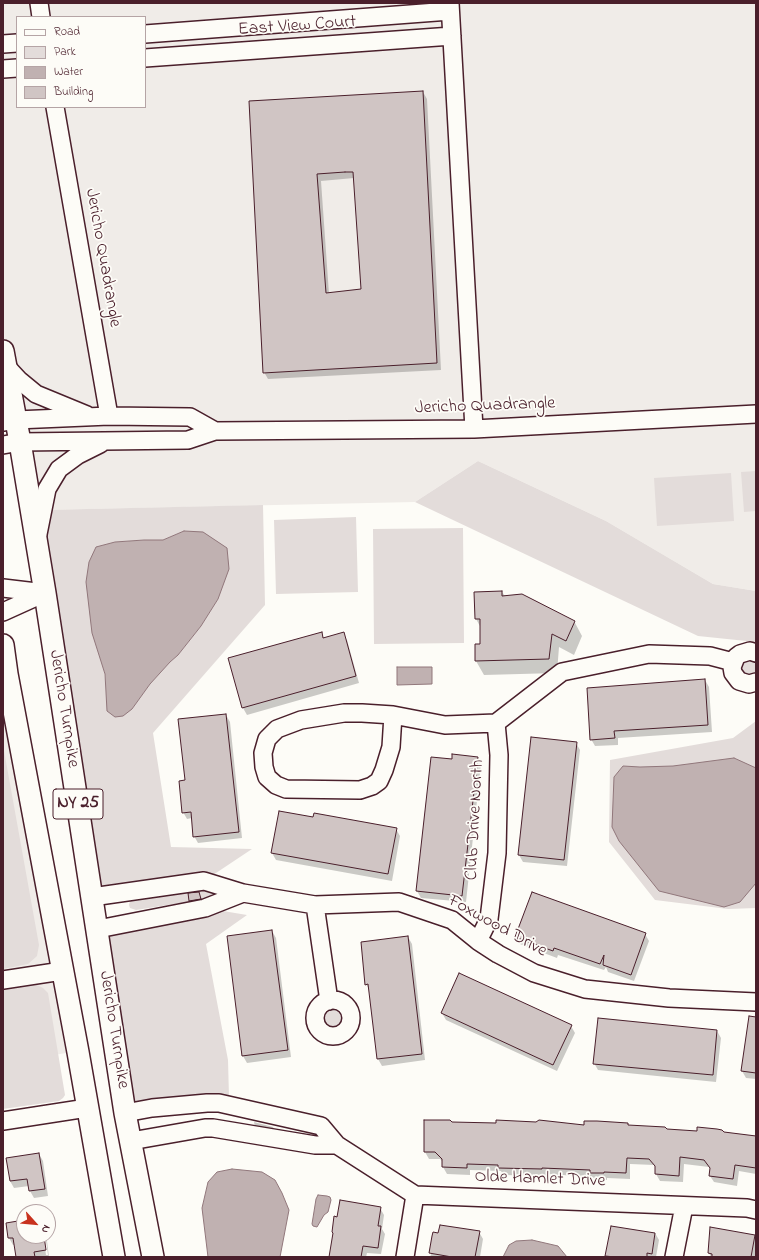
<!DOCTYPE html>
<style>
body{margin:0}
#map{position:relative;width:759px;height:1260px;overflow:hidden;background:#fdfcf7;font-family:"Indie Flower",sans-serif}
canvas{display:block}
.frame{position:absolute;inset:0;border:4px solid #4a1f2b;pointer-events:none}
.legend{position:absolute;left:16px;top:16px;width:130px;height:92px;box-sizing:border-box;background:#fdfcf7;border:1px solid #b5a4a5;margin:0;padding:5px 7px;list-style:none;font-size:12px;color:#4a1f2b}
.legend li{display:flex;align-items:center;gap:8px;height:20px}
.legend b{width:20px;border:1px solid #b5a4a5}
.north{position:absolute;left:16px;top:1204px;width:40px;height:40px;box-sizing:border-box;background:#fdfcf7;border:1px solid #b5a4a5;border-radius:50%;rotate:117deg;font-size:11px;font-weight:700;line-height:16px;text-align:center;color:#4a1f2b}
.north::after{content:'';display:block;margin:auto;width:14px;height:18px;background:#c8321e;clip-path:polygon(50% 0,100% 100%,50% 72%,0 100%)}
</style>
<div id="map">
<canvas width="759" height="1260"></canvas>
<div class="frame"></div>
<ul class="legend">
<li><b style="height:5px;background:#fdfcf7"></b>Road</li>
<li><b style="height:11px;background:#e3dcda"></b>Park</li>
<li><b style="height:11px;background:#c0b1b1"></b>Water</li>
<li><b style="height:11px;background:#d0c5c4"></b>Building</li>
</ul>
<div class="north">N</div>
</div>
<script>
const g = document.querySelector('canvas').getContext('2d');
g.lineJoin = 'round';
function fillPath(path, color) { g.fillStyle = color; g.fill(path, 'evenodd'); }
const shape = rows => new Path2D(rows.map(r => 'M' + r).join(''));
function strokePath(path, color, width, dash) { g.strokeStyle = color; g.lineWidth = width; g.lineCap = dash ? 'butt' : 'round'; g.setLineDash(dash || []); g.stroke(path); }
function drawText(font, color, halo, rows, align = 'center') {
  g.font = font + ' "Indie Flower",sans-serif'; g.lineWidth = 3.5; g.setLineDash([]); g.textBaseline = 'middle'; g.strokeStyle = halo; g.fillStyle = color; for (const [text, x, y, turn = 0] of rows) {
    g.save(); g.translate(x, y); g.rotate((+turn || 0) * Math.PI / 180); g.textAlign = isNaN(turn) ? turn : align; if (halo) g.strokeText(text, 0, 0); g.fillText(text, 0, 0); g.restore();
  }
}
const built = shape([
 [3,3,756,3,756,591,713,584,606,521,478,461,415,502,43,510,3,351],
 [17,17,145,17,145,107,17,107],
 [3,699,66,1053,3,1064]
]);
const green = shape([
 [478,461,606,521,713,584,756,591,756,642,698,636,415,502],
 [756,471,756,511,744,512,741,472],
 [731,473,734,521,657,526,654,478],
 [263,505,265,605,153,733,171,847,252,849,204,881,92,897,43,510],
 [184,531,218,599,201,626,178,655,170,662,150,684,132,709,106,693,96,548,115,542,144,540,163,540],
 [356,517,358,592,276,594,274,520],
 [463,528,464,643,374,644,373,529],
 [756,657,756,677,744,679,737,662],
 [756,721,756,908,728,909,655,900,609,842,610,760,733,738],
 [3,745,39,945,37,956,28,964,3,969],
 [205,887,213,891,212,894,206,899,136,910,130,908,129,905,130,901,138,899],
 [205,908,247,915,206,944,228,1060,229,1097,159,1100,124,1104,98,929],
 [35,984,43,988,48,993,65,1095,63,1098,59,1101,3,1109,3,989],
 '319 1018a14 14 0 1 1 28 0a14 14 0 1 1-28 0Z'
]);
const water = shape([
 [184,531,203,532,227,548,229,569,218,599,201,626,178,655,170,662,150,684,132,709,123,716,115,717,107,711,105,674,92,633,86,582,89,562,96,547,115,542,144,540,163,540,184,531],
 [397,667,432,667,432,684,397,685,397,667],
 [734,758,756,768,756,883,740,902,724,907,659,891,619,841,612,827,614,777,623,766,640,767,673,766,734,758],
 [232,1169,262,1172,275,1180,282,1193,289,1210,280,1257,208,1257,202,1208,208,1182,217,1172,232,1169],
 [318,1195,327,1196,330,1197,331,1200,328,1212,324,1215,317,1227,313,1226,312,1224,316,1199,318,1195],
 [532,1240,558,1246,567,1257,503,1257,509,1245,516,1241,532,1240]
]);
const shadow = shape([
 [423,92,427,99,441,370,268,379,264,372,250,101],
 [354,178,362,290,329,294,321,181],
 [475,592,502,592,505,596,574,621,582,636,574,655,559,647,557,673,484,675,476,661,481,645,481,628,476,619],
 [321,633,324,638,343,633,347,640,359,683,247,715,243,708,229,658],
 [705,680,709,687,712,732,618,738,618,745,595,746,591,739],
 [226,715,230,722,242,838,198,843,194,836,192,818,187,819,183,812],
 [576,743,580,750,567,866,523,862,519,855],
 [477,757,481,764,466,902,421,898,417,891,452,761],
 [314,818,396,829,400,836,392,881,276,860,272,853],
 [199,893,202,902,192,904,190,901],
 [272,931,276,938,291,1057,247,1063,243,1056],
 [645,934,649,941,634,981,608,972,606,967,604,970,558,955,557,958,520,944,516,937],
 [408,937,412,944,425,1060,382,1066,378,1059,370,991,366,984],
 [442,1013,571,1026,575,1033,557,1071,446,1020],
 [748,1027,756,1028,756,1079,746,1078,742,1071],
 [717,1031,721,1038,716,1082,598,1070,594,1063],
 [425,1121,451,1123,584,1126,628,1124,629,1126,666,1130,724,1133,756,1137,756,1174,739,1171,737,1186,714,1182,710,1176,711,1169,709,1167,684,1164,683,1182,660,1181,656,1174,656,1168,654,1165,630,1164,630,1179,607,1178,607,1180,595,1180,593,1177,546,1174,546,1176,503,1175,501,1171,470,1170,470,1175,447,1174,443,1167,443,1162,440,1159,429,1159,425,1152],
 [254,1122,273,1127,275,1131,255,1127],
 [39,1154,43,1161,48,1196,34,1198,30,1191,29,1186,14,1188,10,1181,7,1159],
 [380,1208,384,1215,382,1229,385,1234,381,1254,367,1253,366,1257,330,1257],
 [24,1221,24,1236,44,1236,47,1241,49,1257,17,1257,15,1245,13,1245,9,1238],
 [44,1240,46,1240,48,1255,46,1255],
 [479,1232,483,1239,480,1257,430,1257,439,1234],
 [655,1233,659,1240,656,1257,606,1257,608,1244],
 [754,1236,756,1239,756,1257,711,1257,709,1253]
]);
const building = shape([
 [423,91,437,363,263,373,249,101,423,91],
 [345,172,353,172,361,289,326,293,317,174,345,172],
 [502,591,502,596,522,594,575,621,566,641,552,634,549,659,475,661,475,644,480,644,480,619,475,619,474,592,502,591],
 [322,632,323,638,344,632,356,676,242,708,228,658,322,632],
 [705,679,708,725,614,731,615,738,590,740,587,688,705,679],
 [226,714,239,832,193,837,191,812,182,813,179,781,185,780,178,719,226,714],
 [531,737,577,742,564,860,518,855,531,737],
 [452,754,478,757,462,896,416,891,431,757,452,759,452,754],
 [279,811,313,817,314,813,397,828,388,874,271,853,279,811],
 [199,892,201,899,189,901,188,893,199,892],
 [532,892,646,933,631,975,603,965,604,955,600,964,554,948,553,951,515,937,532,892],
 [272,930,288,1050,242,1056,227,936,272,930],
 [408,936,422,1054,377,1059,368,984,365,985,361,942,408,936],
 [459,973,572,1025,553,1065,441,1013,459,973],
 [749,1016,756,1017,756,1073,741,1071,749,1016],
 [598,1018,717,1030,713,1075,593,1064,598,1018],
 [424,1120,450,1120,452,1122,496,1123,496,1120,536,1122,539,1120,584,1125,584,1121,597,1121,628,1123,628,1125,665,1127,667,1129,697,1131,697,1127,717,1129,722,1130,724,1132,756,1136,756,1168,735,1165,733,1179,709,1176,710,1168,704,1160,680,1157,679,1176,655,1174,655,1166,649,1159,627,1158,626,1173,604,1172,604,1173,590,1173,590,1170,542,1168,542,1169,498,1168,498,1165,467,1164,467,1168,442,1167,442,1159,435,1152,424,1152,424,1120],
 [39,1153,45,1189,29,1191,27,1179,10,1181,6,1158,39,1153],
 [340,1200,381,1207,378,1226,381,1226,378,1248,363,1246,361,1257,329,1257,333,1233,332,1232,334,1216,337,1217,340,1200],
 [24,1220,24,1236,44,1236,46,1250,34,1252,35,1257,16,1257,13,1238,8,1238,6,1223,24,1220],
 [440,1225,480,1231,475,1257,452,1257,429,1253,432,1236,433,1232,438,1233,440,1225],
 [611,1226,655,1233,652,1254,647,1253,647,1257,615,1257,605,1256,611,1226],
 [710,1227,755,1235,751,1257,712,1257,712,1254,708,1253,710,1227]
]);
const minor = shape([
 [39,3,41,17],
 [450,3,474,429],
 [145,34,450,11],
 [3,44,17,43],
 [145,58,452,36],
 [3,69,17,68],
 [55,107,109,416],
 [6,366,19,380,36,394,87,415],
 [3,422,16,420,109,416,190,417,215,431],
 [3,445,20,442,188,440,215,431,474,429,756,414],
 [38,534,47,489,59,469,78,455,100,444],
 [3,588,45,593],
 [3,612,45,593],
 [756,653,750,651,740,654,736,657,732,667,733,673,739,681,749,684,756,682],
 [393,715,391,747,384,770,379,781,372,786,360,790,286,789,276,785,267,777,264,767,263,753,267,739,277,729,301,720,344,713,362,713,393,715,445,725,496,723],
 [496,723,562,672,649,654,710,656,733,662],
 [92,897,204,881,243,893,315,905,399,902,452,920,478,941,498,954,534,973,585,989,669,998,756,1002],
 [315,905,329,1001],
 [98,929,205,908,243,893],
 [478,941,489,919,497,853,499,755,496,723],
 [3,980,62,971],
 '315 1018a18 18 0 1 1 36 0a18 18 0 1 1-36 0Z',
 [125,1113,152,1108,207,1103,219,1103,321,1126,337,1145,415,1195,747,1208,756,1210],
 [3,1121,87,1108],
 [131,1141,205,1128,213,1128,315,1145,337,1145],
 [405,1257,415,1195],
 [674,1257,684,1206]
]);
const major = shape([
 [3,351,20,442,45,593,125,1113,153,1257],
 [3,645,7,674,78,1052,114,1257]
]);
const shields = [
 [78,804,50]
];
const shieldNames = [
 ["NY 25",78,804]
];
const streetNames = [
 ["East View Court",297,27,-4],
 ["Jericho Quadrangle",102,258,80],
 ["Jericho Quadrangle",485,407,-2],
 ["Jericho Turnpike",63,709,81],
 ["Club Drive North",476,820,-87],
 ["Foxwood Drive",497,927,29],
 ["Jericho Turnpike",113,1030,81],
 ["Olde Hamlet Drive",540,1180,2]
];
fillPath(built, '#f0ece8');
fillPath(green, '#e3dcda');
fillPath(water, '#c0b1b1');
strokePath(water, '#91777b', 1);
fillPath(shadow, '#0003');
fillPath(building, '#d0c5c4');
strokePath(building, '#4a1f2b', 1);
strokePath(minor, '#4a1f2b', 20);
strokePath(major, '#4a1f2b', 24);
strokePath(minor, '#fdfcf7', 17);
strokePath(major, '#fdfcf7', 21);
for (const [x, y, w] of shields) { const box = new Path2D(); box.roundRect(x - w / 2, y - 15, w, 30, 3); g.fillStyle = '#fdfcf7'; g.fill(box); strokePath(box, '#4a1f2b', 1); }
drawText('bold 17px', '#4a1f2b', null, shieldNames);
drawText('18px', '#4a1f2b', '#fdfcf7', streetNames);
</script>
